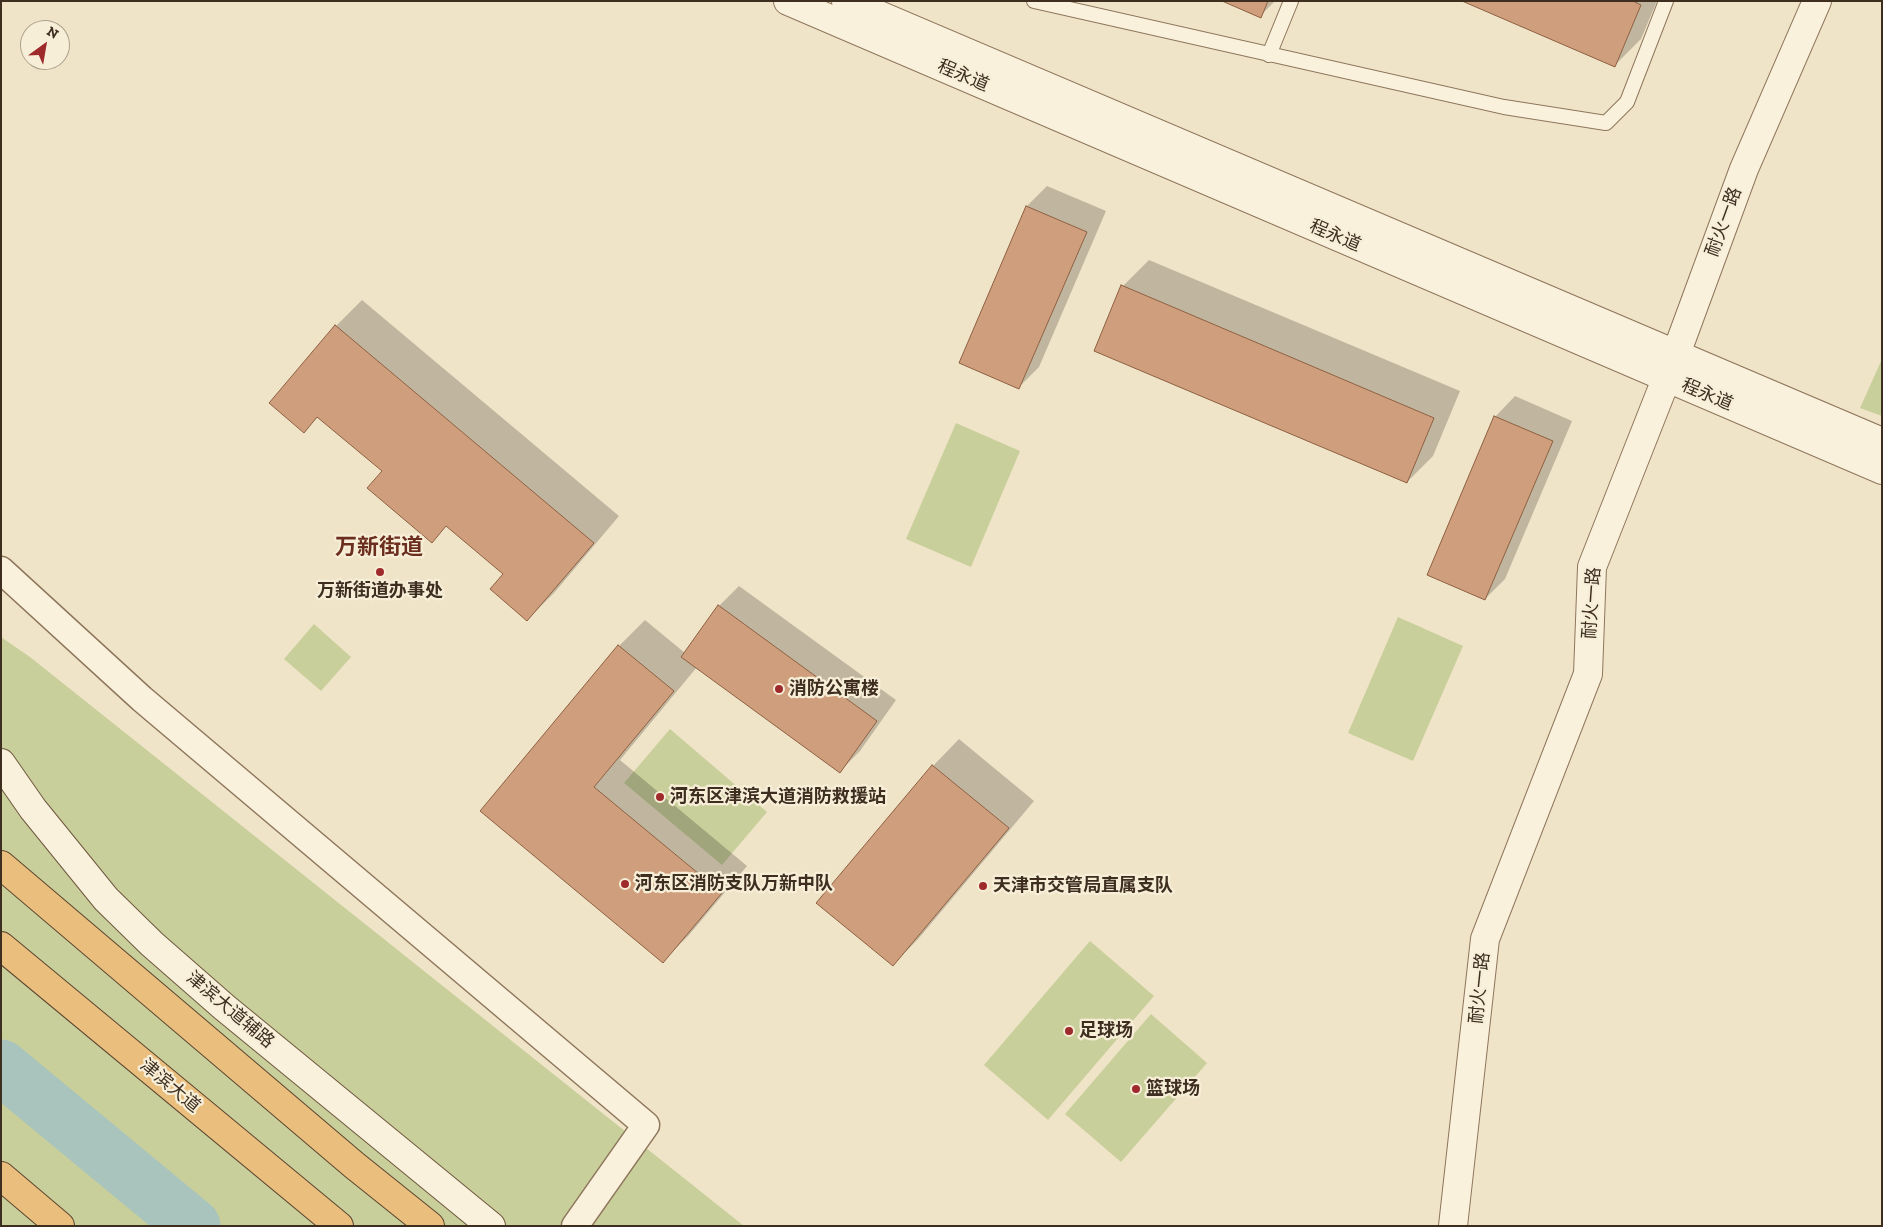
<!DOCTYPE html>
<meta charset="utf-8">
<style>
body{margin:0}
#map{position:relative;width:1883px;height:1227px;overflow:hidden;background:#f0e4c8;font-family:"Zilla Slab",serif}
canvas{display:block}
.frame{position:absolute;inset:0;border:2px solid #3d2e20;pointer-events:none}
.north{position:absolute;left:20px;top:20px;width:50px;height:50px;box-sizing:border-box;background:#f7eed8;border:1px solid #ada18e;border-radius:50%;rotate:32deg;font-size:14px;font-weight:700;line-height:20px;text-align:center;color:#3d2e20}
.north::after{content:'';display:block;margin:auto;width:18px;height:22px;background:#9e2a2b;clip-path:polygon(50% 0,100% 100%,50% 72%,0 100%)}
</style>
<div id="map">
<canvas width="1883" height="1227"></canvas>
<div class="frame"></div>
<div class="north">N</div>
</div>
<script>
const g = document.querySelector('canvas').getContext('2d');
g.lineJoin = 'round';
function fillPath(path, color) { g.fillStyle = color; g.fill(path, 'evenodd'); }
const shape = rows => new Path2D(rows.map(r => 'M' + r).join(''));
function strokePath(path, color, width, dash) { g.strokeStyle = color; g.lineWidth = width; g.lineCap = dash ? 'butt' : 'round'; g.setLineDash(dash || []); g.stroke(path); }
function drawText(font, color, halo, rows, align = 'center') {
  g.font = font + ' "Zilla Slab","Noto Sans SC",serif'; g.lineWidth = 4.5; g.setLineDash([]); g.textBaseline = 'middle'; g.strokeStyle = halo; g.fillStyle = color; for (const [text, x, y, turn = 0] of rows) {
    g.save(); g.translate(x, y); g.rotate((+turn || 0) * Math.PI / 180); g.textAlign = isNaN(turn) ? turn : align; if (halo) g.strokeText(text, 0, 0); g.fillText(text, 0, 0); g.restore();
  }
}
const green = shape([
 [1882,359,1882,416,1860,408],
 [956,423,1020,451,971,567,906,539],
 [1398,617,1463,646,1413,761,1348,733],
 [314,624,351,657,321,691,284,659],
 [1,637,30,657,744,1226,1,1226],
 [670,729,767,812,722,865,624,783],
 [1090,941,1154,996,1048,1120,984,1065],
 [1151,1014,1207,1063,1121,1162,1065,1114]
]);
const shadow = shape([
 [1226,1,1275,1,1260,16],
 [1465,1,1657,1,1641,39,1615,65],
 [1047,186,1106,211,1039,367,1019,387,960,362,1027,206],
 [1149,260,1460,391,1433,456,1407,482,1123,286],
 [362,300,619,516,554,593,527,620,504,574,447,525,431,541,383,471,318,417,304,431,336,326],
 [1515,396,1572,421,1505,579,1485,599,1495,417],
 [739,586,896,700,860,751,840,771,697,667,620,760,747,866,689,935,663,961,482,811,619,646,645,620,685,653,719,606],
 [959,739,1034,801,919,938,893,965,818,903,933,766]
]);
const river = shape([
 [1,1067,193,1226]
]);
const building = shape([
 [1222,1,1268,1,1261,18,1222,1],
 [1462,1,1633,1,1641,5,1615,67,1462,1],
 [1026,206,1087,232,1019,389,959,363,1026,206],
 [1121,285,1434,418,1407,483,1094,351,1121,285],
 [335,325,594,543,527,621,490,589,503,574,446,526,432,543,367,488,382,471,317,417,304,433,269,403,335,325],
 [1494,416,1553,441,1485,600,1427,575,1494,416],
 [718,605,877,721,840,773,681,657,718,605],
 [618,645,674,691,594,787,722,893,663,963,480,811,618,645],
 [932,765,1009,828,893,966,816,903,932,765]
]);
const service = shape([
 [1034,1,1504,107,1606,123,1627,102,1666,1],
 [1269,55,1291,1]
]);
const minor = shape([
 [1,570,142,699,646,1125,575,1226]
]);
const tertiary = shape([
 [788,1,1882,470],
 [846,1,1882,442],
 [1453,1226,1485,939,1588,674,1592,567,1676,354,1744,169,1817,1]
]);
const secondary = shape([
 [1,763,33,809,106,899,152,944,224,1007,491,1226]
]);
const trunk = shape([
 [1,865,354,1165,430,1226],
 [1,946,339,1226],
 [1,1176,60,1226]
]);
const markers = [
 [380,572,5,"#9e2a2b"],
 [779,689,5,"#9e2a2b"],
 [660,797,5,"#9e2a2b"],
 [625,884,5,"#9e2a2b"],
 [983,886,5,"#9e2a2b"],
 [1069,1031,5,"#9e2a2b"],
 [1136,1089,5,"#9e2a2b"]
];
const streetNames = [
 ["程永道",963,76,23],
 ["耐火一路",1724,222,-70],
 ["程永道",1335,236,23],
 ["程永道",1707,395,23],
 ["耐火一路",1592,603,-86],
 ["耐火一路",1480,988,-84],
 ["津滨大道辅路",230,1010,40],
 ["津滨大道",170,1086,40]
];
const poiNames = [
 ["万新街道办事处",380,591,"center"],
 ["消防公寓楼",789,689],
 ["河东区津滨大道消防救援站",670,797],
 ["河东区消防支队万新中队",635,884],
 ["天津市交管局直属支队",993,886],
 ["足球场",1079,1031],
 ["篮球场",1146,1089]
];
const districtNames = [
 ["万新街道",379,548]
];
fillPath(green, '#c9cf9b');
fillPath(shadow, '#0003');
strokePath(river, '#a9c4bc', 55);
fillPath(building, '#cf9f7d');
strokePath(building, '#8d5f41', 1);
strokePath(service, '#8d765c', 16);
strokePath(minor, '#8d765c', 29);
strokePath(tertiary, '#8d765c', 30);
strokePath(secondary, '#6f573f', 30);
strokePath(trunk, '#5b4430', 30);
strokePath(service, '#faf1dc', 14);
strokePath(minor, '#faf1dc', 26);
strokePath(tertiary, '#faf1dc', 28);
strokePath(secondary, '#faf1dc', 28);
strokePath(trunk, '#eabe7c', 28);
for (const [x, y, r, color] of markers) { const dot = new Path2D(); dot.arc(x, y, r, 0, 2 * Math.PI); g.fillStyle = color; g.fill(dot); strokePath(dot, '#f7eed8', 2); }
drawText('18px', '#3d2e20', '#f7eed8', streetNames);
drawText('bold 18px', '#3d2e20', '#f7eed8', poiNames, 'left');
drawText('bold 22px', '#6b2e1e', '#f7eed8', districtNames);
</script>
